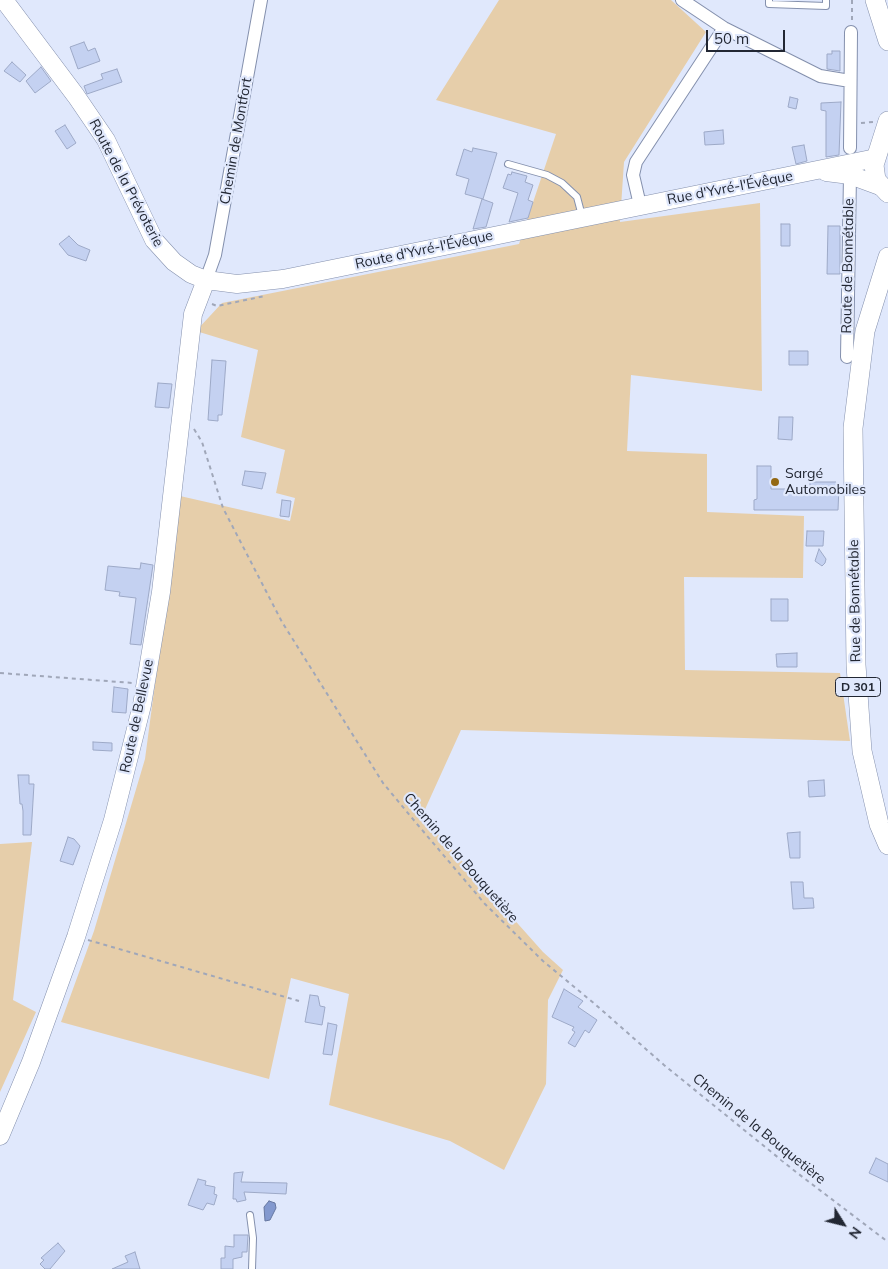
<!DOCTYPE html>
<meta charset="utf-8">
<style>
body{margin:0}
#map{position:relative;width:888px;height:1269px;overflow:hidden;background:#e0e8fc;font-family:Mulish,sans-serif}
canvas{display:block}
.north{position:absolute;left:818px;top:1199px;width:50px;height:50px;-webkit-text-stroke:4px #e0e8fc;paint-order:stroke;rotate:126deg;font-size:14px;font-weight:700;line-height:20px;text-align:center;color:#222733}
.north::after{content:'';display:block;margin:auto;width:18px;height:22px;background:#222733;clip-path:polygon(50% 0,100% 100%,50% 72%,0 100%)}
.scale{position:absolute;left:706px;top:30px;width:79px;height:22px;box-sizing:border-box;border:2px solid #222733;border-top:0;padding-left:6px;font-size:15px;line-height:18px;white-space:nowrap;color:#222733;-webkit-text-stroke:4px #e0e8fc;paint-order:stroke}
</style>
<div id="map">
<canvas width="888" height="1269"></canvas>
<div class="north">N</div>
<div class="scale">50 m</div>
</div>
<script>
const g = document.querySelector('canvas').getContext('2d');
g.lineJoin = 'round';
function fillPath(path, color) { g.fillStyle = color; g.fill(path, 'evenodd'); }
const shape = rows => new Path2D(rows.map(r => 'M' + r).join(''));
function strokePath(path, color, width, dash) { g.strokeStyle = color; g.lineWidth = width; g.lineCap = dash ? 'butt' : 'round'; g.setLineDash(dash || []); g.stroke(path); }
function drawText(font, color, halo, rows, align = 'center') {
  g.font = font + ' Mulish,sans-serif'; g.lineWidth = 4.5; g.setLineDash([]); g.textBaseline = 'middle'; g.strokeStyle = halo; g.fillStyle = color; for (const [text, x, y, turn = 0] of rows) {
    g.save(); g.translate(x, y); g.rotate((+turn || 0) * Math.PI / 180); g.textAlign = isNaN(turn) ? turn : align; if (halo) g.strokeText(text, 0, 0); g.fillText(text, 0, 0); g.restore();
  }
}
const green = shape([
 [499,0,671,0,706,32,624,162,620,222,760,203,762,391,631,375,627,451,707,454,707,512,804,516,803,578,684,577,685,670,840,673,850,741,461,730,422,816,543,952,563,970,548,1000,546,1084,504,1170,450,1141,329,1105,349,994,291,978,269,1079,61,1022,94,931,145,759,180,496,290,521,295,498,276,493,285,450,241,437,258,350,196,331,222,303,519,244,556,134,436,100],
 [32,842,13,1000,36,1012,0,1092,0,844]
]);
const water = shape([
 [269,1201,275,1203,276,1208,270,1220,265,1221,264,1207,269,1201]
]);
const building = shape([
 [84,42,88,51,95,48,100,61,78,69,70,47,84,42],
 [832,51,840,51,840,71,827,69,827,54,832,54,832,51],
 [12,62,26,75,20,82,4,71,12,62],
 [41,67,51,81,35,93,26,81,41,67],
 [117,69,122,82,87,94,84,86,103,79,101,74,117,69],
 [790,97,798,99,796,109,788,107,790,97],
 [841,102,839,155,826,157,826,111,821,110,821,103,841,102],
 [65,125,76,143,67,149,55,131,65,125],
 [723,130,724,144,705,145,704,132,723,130],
 [804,145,807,161,796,164,792,147,804,145],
 [473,148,497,153,483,199,465,194,469,179,456,175,464,149,472,152,473,148],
 [512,172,527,176,525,182,533,185,528,200,533,202,528,218,509,222,518,193,503,188,508,174,511,175,512,172],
 [482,199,493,203,486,227,473,229,482,199],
 [781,224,790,224,790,246,781,246,781,224],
 [828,226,840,226,840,274,827,274,828,226],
 [69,236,78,245,90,250,86,261,68,255,59,244,69,236],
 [789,351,808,351,808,365,789,365,789,351],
 [212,360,226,361,222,415,218,415,218,421,208,420,212,360],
 [158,383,172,384,169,408,155,407,158,383],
 [779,417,793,417,792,440,778,439,779,417],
 [757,466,771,466,771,489,810,489,810,482,836,482,839,486,838,510,754,510,754,500,757,499,757,466],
 [245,471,266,473,262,489,242,485,245,471],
 [282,500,291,501,289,517,280,516,282,500],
 [807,531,824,531,823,546,806,546,807,531],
 [819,549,826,559,825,563,822,566,815,561,819,549],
 [141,563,153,565,141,645,130,644,136,598,119,596,120,592,105,590,108,566,140,569,141,563],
 [771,599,788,599,788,621,771,621,771,599],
 [797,653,797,667,777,667,776,654,797,653],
 [114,687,128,689,126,713,112,712,114,687],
 [93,742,112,743,112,751,93,750,93,742],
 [18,775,29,775,29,784,34,784,31,835,23,835,23,811,22,804,20,804,18,775],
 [824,780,825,796,809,797,808,781,824,780],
 [800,832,800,858,790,858,787,833,800,832],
 [68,837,74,839,80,846,73,865,60,861,68,837],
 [791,882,803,882,804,898,813,898,814,908,793,909,791,882],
 [564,989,583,1001,578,1007,597,1020,589,1033,585,1030,575,1047,568,1043,575,1032,572,1030,574,1027,552,1017,564,989],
 [310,995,318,996,320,1006,325,1007,322,1025,305,1022,310,995],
 [328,1023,337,1025,332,1055,323,1054,328,1023],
 [876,1158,888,1164,888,1182,869,1173,876,1158],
 [243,1172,241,1182,287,1183,286,1194,244,1192,246,1200,237,1202,236,1199,233,1199,234,1173,243,1172],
 [198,1179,206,1181,205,1185,215,1187,214,1194,217,1195,214,1205,207,1203,203,1210,188,1205,198,1179],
 [234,1235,248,1235,247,1252,242,1252,242,1257,233,1259,233,1269,221,1269,221,1258,225,1258,225,1246,234,1247,234,1235],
 [58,1243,65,1251,50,1269,45,1269,40,1264,44,1260,41,1258,58,1243],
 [135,1252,140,1269,112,1269,128,1262,125,1256,135,1252]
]);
const path = shape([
 [852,20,852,0],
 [861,123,873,122],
 [212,304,217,306,265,296],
 [194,429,202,442,223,508,282,622,383,783,417,824,485,904,543,961,596,1005,664,1065,796,1172,888,1242],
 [0,673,133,683],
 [88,940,299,1001]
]);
const lane = shape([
 [769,0,769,4,826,6,826,0],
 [508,164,547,175,562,183,577,197,582,216],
 [250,1215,253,1238,252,1269]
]);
const street = shape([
 [682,0,724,28,820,76,850,81],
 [850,148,851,32],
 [640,205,633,175,636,162,724,28],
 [206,280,215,255,261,0],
 [847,357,850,175]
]);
const secondary = shape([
 [4,0,76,96,106,140,154,240,174,262,191,274,206,280,237,284,283,279,876,158],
 [826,172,850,175,880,186],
 [0,1136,31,1062,76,937,113,820,142,705,161,592,193,314,206,280]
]);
const primary = shape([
 [875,0,888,41],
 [888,121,874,165,876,180,888,193],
 [888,257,865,331,853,428,856,665,862,751,879,824,888,845]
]);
const markers = [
 [775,482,5,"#936813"]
];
const shields = [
 [858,687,45]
];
const shieldNames = [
 ["D 301",858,687]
];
const streetNames = [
 ["Chemin de Montfort",236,141,-80],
 ["Route de la Prévoterie",126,183,62],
 ["Rue d'Yvré-l'Évêque",730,188,-11],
 ["Route d'Yvré-l'Évêque",424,250,-12],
 ["Route de Bonnétable",848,266,-89],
 ["Rue de Bonnétable",855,601,-91],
 ["Route de Bellevue",137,716,-78],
 ["Chemin de la Bouquetière",461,858,49],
 ["Chemin de la Bouquetière",759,1129,39]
];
const poiNames = [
 ["Sargé",785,474],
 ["Automobiles",785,490]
];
fillPath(green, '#e6ceaa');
fillPath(water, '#8399cf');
strokePath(water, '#6677a0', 1);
fillPath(building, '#c4d1f1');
strokePath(building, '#9da9c7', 1);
strokePath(lane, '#8490ad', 8);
strokePath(street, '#8490ad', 14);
strokePath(secondary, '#8490ad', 19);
strokePath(primary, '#8490ad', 20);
strokePath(path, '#a0a7b9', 2, [4, 4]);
strokePath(lane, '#fff', 6);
strokePath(street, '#fff', 12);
strokePath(secondary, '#fff', 18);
strokePath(primary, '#fff', 19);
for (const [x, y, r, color] of markers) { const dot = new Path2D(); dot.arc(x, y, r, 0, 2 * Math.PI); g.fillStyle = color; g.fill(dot); strokePath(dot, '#e0e8fc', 2); }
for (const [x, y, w] of shields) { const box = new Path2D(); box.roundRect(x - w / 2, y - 9.5, w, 19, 4); g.fillStyle = '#e0e8fc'; g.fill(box); strokePath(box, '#222733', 1); }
drawText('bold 12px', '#222733', null, shieldNames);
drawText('14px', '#222733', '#e0e8fc', streetNames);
drawText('14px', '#222733', '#e0e8fc', poiNames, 'left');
</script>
